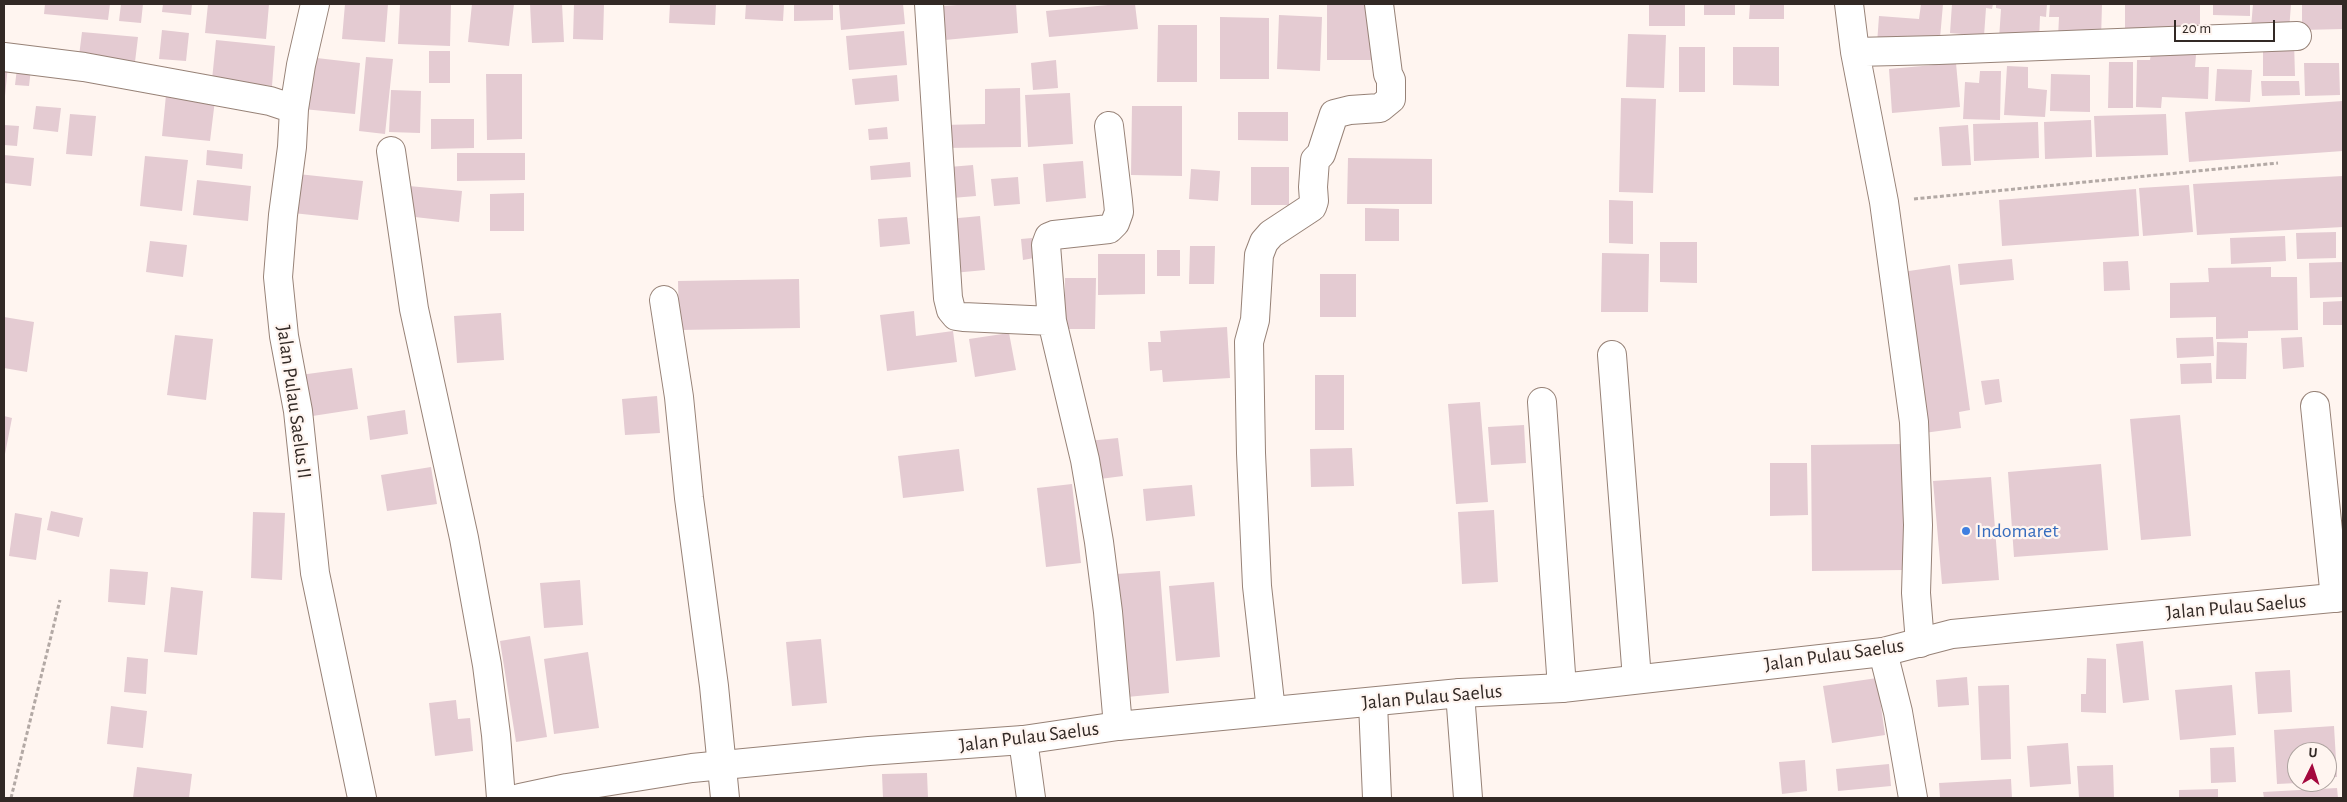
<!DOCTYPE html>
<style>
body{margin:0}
#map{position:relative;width:2347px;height:802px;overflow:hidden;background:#fff5f0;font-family:"Alegreya Sans",sans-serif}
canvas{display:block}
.frame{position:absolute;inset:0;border:5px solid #322925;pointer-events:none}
.north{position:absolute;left:2287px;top:742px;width:50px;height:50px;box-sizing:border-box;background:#fff5f0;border:1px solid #ada39f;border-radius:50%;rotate:4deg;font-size:14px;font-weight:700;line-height:20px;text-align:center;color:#322925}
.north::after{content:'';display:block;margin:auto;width:18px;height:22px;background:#a4083d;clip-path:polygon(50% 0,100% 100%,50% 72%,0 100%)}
.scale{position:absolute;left:2174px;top:20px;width:101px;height:22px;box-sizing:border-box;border:2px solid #322925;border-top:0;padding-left:6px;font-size:15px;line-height:18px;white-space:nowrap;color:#322925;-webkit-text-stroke:4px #fff5f0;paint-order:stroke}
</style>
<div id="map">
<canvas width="2347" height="802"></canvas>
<div class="frame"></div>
<div class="north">U</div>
<div class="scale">20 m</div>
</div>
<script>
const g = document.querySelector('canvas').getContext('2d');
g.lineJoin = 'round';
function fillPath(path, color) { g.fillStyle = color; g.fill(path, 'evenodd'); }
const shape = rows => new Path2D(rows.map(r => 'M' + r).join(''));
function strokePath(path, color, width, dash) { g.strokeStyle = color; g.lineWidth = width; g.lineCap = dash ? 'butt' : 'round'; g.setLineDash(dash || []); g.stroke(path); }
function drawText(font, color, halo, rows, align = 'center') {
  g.font = font + ' "Alegreya Sans",sans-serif'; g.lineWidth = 4.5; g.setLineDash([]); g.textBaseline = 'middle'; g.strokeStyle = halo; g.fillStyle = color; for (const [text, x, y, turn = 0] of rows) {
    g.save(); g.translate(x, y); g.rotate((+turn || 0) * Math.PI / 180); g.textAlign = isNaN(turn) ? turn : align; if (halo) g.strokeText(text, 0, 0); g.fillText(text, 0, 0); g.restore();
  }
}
const building = shape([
 [45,4,110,4,108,20,44,14],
 [121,4,143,4,141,23,119,21],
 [163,4,192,4,191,15,162,12],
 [208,4,269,4,266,39,205,33],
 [345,4,388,4,385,42,342,39],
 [400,4,451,4,450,46,398,44],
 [472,4,514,4,509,46,468,42],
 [530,4,562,4,564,42,532,43],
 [574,4,604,4,603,40,573,39],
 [670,4,716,4,715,25,669,23],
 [746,4,784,4,783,21,745,19],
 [794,4,833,4,833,20,794,21],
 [839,4,903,4,905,24,841,30],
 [972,4,1016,4,1018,33,945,40,942,6],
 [1118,4,1135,4,1138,29,1049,37,1046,11],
 [1327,4,1372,4,1372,60,1327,60],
 [1649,4,1685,4,1685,26,1649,26],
 [1704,4,1735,4,1735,15,1704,15],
 [1750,4,1784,4,1784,19,1749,19],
 [1921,4,1943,4,1939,50,1877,44,1879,16,1919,19],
 [1952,4,1993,4,1992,9,1986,8,1984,36,1950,33],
 [1996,4,2047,4,2046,17,2040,16,2039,42,1999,39,2001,9,1996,8],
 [2050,4,2102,4,2101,39,2058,38,2059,17,2049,17],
 [2125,4,2200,4,2200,30,2125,32],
 [2213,4,2250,4,2250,16,2213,15],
 [2253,4,2291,4,2289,31,2251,28],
 [2302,4,2343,4,2343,29,2302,30],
 [1279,15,1322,17,1320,71,1277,69],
 [1220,17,1269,18,1269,79,1220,79],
 [1158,25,1197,25,1197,82,1157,82],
 [162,30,189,33,186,61,159,59],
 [904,31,907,65,849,70,846,36],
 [82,32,138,37,135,62,79,56],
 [1628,34,1666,35,1664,88,1626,87],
 [216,40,275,46,272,86,212,80],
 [2263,41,2294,41,2295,76,2263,76],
 [1679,47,1705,47,1705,92,1679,92],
 [1733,47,1779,47,1779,86,1733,85],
 [429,51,450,51,450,83,429,83],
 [2151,53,2196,55,2195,67,2209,67,2208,99,2162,97,2161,108,2136,107,2137,60,2150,60],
 [308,57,360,63,355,114,303,109],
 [366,57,393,59,385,134,359,131],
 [18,60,32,61,29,86,15,85],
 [1056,60,1058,88,1033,90,1031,63],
 [2109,62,2133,62,2133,108,2108,108],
 [1956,63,1960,107,1892,113,1889,69],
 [2304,63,2339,63,2340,95,2305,96],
 [4,64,8,65,5,96,4,96],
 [2007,66,2028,67,2028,88,2047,90,2045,117,2004,115],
 [2217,69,2252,70,2250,102,2215,101],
 [1980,71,2001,71,2000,120,1963,119,1965,82,1979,83],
 [486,74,522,74,522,139,487,140],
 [2051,74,2090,75,2090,112,2050,111],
 [897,75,899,101,855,105,852,79],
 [2261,81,2299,81,2300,95,2262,96],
 [1020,88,1021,147,944,148,943,125,985,124,985,89],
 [391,90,421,91,420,133,389,132],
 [1070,93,1073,144,1028,147,1025,95],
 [166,95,215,100,210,141,162,136],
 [1621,98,1656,99,1653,193,1619,192],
 [2343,101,2343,151,2189,162,2185,112],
 [36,106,61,108,58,132,33,129],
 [1132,106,1182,106,1182,176,1131,175],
 [1238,112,1288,112,1288,141,1238,140],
 [70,114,96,116,92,156,66,154],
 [2166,114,2168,155,2096,157,2094,116],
 [431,119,474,119,474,148,431,149],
 [2091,120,2092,157,2045,159,2044,122],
 [2038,122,2039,158,1974,161,1973,124],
 [4,125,19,126,17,146,4,145],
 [1968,125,1971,165,1942,166,1939,127],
 [887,127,888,139,869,140,868,129],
 [207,150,243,154,242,169,206,165],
 [457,153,525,153,525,180,457,181],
 [4,155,34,158,31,186,4,183],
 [145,156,188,160,182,211,140,206],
 [1348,158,1432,159,1432,204,1347,204],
 [1083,161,1086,198,1046,202,1043,164],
 [910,162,911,177,871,180,870,166],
 [973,165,976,196,952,198,949,167],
 [1251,167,1289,167,1289,205,1251,205],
 [1191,169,1220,171,1218,201,1189,199],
 [298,174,363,181,358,220,293,213],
 [2343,176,2343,227,2197,235,2193,184],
 [1018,177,1020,204,994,206,991,179],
 [197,180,251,186,248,221,193,215],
 [2189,185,2193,232,2143,236,2139,188],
 [409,186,462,191,459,222,406,216],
 [2136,189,2139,236,2002,246,1999,200],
 [524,193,524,231,490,231,490,194],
 [1609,200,1633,201,1633,244,1609,243],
 [1365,208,1399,209,1399,241,1365,241],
 [980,216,985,270,953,273,948,219],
 [907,217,910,244,880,247,878,219],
 [2336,232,2336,258,2297,259,2296,233],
 [2285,236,2286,261,2231,264,2230,238],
 [1032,238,1034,258,1023,260,1021,239],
 [150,241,187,245,183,277,146,272],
 [1660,242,1697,242,1697,283,1660,282],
 [1190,246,1215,246,1214,284,1189,284],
 [1157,250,1180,250,1180,276,1157,276],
 [1602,253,1649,254,1648,312,1601,312],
 [1098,254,1145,254,1145,294,1098,295],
 [2012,259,2014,280,1960,285,1958,264],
 [2128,261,2130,290,2104,291,2103,262],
 [2343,262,2343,297,2310,298,2309,263],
 [1950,265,1970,410,1959,412,1961,428,1924,433,1902,272],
 [2271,267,2271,277,2297,277,2298,330,2248,331,2248,338,2216,339,2216,317,2170,318,2170,283,2209,282,2208,268],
 [1320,274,1356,274,1356,317,1320,317],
 [1065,278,1096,278,1095,329,1065,329],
 [799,279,800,328,679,330,678,281],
 [2343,301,2343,325,2323,325,2323,302],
 [914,311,916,336,953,331,957,362,887,371,880,315],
 [501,313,504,360,457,363,454,316],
 [4,317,34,322,27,372,4,368],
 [1227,327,1230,378,1163,382,1162,370,1150,371,1148,342,1161,342,1160,331],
 [1009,333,1016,370,975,377,969,339],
 [175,335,213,339,206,400,167,395],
 [2213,337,2214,356,2177,358,2176,338],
 [2302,337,2304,367,2283,369,2281,338],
 [2217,342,2247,343,2246,379,2216,379],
 [2211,363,2212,383,2181,384,2180,364],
 [352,368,358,409,306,417,300,375],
 [1315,375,1344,375,1344,430,1315,430],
 [1999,379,2002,402,1985,405,1981,381],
 [657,396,660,433,625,435,622,399],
 [1480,402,1488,502,1456,504,1448,404],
 [405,410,408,434,370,440,367,416],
 [2180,415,2191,536,2141,540,2130,419],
 [4,416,12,418,5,454,4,454],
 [1524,425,1526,463,1491,465,1488,427],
 [1118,438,1123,476,1092,480,1088,441],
 [1904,444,1905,570,1812,571,1811,445],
 [1352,448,1354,486,1311,487,1310,449],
 [959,449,964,491,903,498,898,456],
 [1770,463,1807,463,1808,515,1770,516],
 [2101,464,2108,550,2014,557,2008,472],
 [431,467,437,504,387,511,381,475],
 [1991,477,1999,580,1942,584,1933,481],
 [1072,484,1081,563,1046,567,1037,488],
 [1192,485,1195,516,1146,521,1143,489],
 [1494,510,1498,582,1462,584,1458,512],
 [51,511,83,518,79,537,47,530],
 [253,512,285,513,282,580,251,578],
 [15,513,42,518,36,560,9,556],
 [110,569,148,572,145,605,108,602],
 [1160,571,1169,693,1127,697,1116,574],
 [580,580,583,625,544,628,540,583],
 [1214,582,1220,657,1176,661,1169,586],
 [171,587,203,591,197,655,164,652],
 [530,636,547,737,516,742,500,641],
 [821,639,827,703,792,706,786,642],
 [2143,641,2149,700,2123,703,2116,644],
 [588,652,599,728,554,734,544,659],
 [127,657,148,659,146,694,124,692],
 [2087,658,2106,659,2106,713,2081,712,2081,694,2086,694],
 [2290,670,2292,712,2258,714,2255,672],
 [1967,677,1969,705,1938,707,1936,680],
 [1877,678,1885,735,1832,743,1823,686],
 [2009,685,2011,759,1981,760,1978,686],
 [2232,685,2236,735,2180,740,2175,690],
 [456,700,458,719,470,718,473,751,435,756,429,703],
 [111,706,147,711,143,748,107,744],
 [2334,726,2337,777,2327,777,2327,752,2297,752,2297,783,2277,784,2274,730],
 [2068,743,2071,784,2030,787,2027,746],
 [2234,747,2236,782,2211,783,2210,748],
 [1805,760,1807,791,1782,794,1779,762],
 [1889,764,1891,786,1838,791,1836,769],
 [2113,765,2114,798,2079,798,2077,766],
 [137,767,192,774,189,798,133,798],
 [927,773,928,798,883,798,882,774],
 [2011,779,2012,798,1940,798,1939,783],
 [2337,788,2338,798,2264,798,2263,792],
 [2218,789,2218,798,2179,798,2179,790]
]);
const path = shape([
 [1914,199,2278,163],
 [11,798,60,600]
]);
const minor = shape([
 [315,4,301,65,294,109,292,147,283,215,278,277,284,336,298,411,315,573,362,798],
 [929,4,948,298,951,310,956,316,963,317,1052,321],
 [1849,4,1855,52,1884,202,1914,422,1918,525,1916,593,1920,643],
 [1855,52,1939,50,2297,36],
 [4,57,84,67,270,101,294,109],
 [1109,126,1118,201,1119,212,1115,223,1109,229,1054,235,1049,237,1046,245,1052,321,1085,460,1099,542,1108,612,1118,726],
 [391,151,414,309,464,538,487,665,496,735,501,798],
 [664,300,679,397,689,498,714,686,725,798],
 [1612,355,1637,679],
 [1542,402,1562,688],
 [2315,406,2335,598],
 [1883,652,1898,712,1913,798],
 [1460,693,1468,798],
 [1373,703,1377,798],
 [1271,711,1257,586,1251,453,1249,342,1255,320,1259,255,1264,242,1271,234,1312,207,1314,201,1313,187,1315,160,1321,154,1334,114,1350,110,1380,108,1391,99,1391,80,1388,74,1379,4],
 [1023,740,1031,798]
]);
const tertiary = shape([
 [520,798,567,788,692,768,869,751,1023,740,1118,726,1460,693,1562,688,1883,652,1952,634,2343,597]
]);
const markers = [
 [1966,531,5,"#3f7fe0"]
];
const streetNames = [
 ["Jalan Pulau Saelus II",294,402,82],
 ["Jalan Pulau Saelus",2236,607,-5],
 ["Jalan Pulau Saelus",1834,655,-8],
 ["Jalan Pulau Saelus",1432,697,-5],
 ["Jalan Pulau Saelus",1029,737,-7]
];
const shopNames = [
 ["Indomaret",1976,531]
];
fillPath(building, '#e4cbd2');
strokePath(minor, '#978277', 30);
strokePath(tertiary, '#978277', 30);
strokePath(path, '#b3a9a5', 3, [4, 2.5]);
strokePath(minor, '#fff', 28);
strokePath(tertiary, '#fff', 28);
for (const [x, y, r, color] of markers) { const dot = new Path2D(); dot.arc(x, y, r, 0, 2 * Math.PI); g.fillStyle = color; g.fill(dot); strokePath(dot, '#fff5f0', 2); }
drawText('20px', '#322925', '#fff5f0', streetNames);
drawText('20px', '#366cbe', '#fff5f0', shopNames, 'left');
</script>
